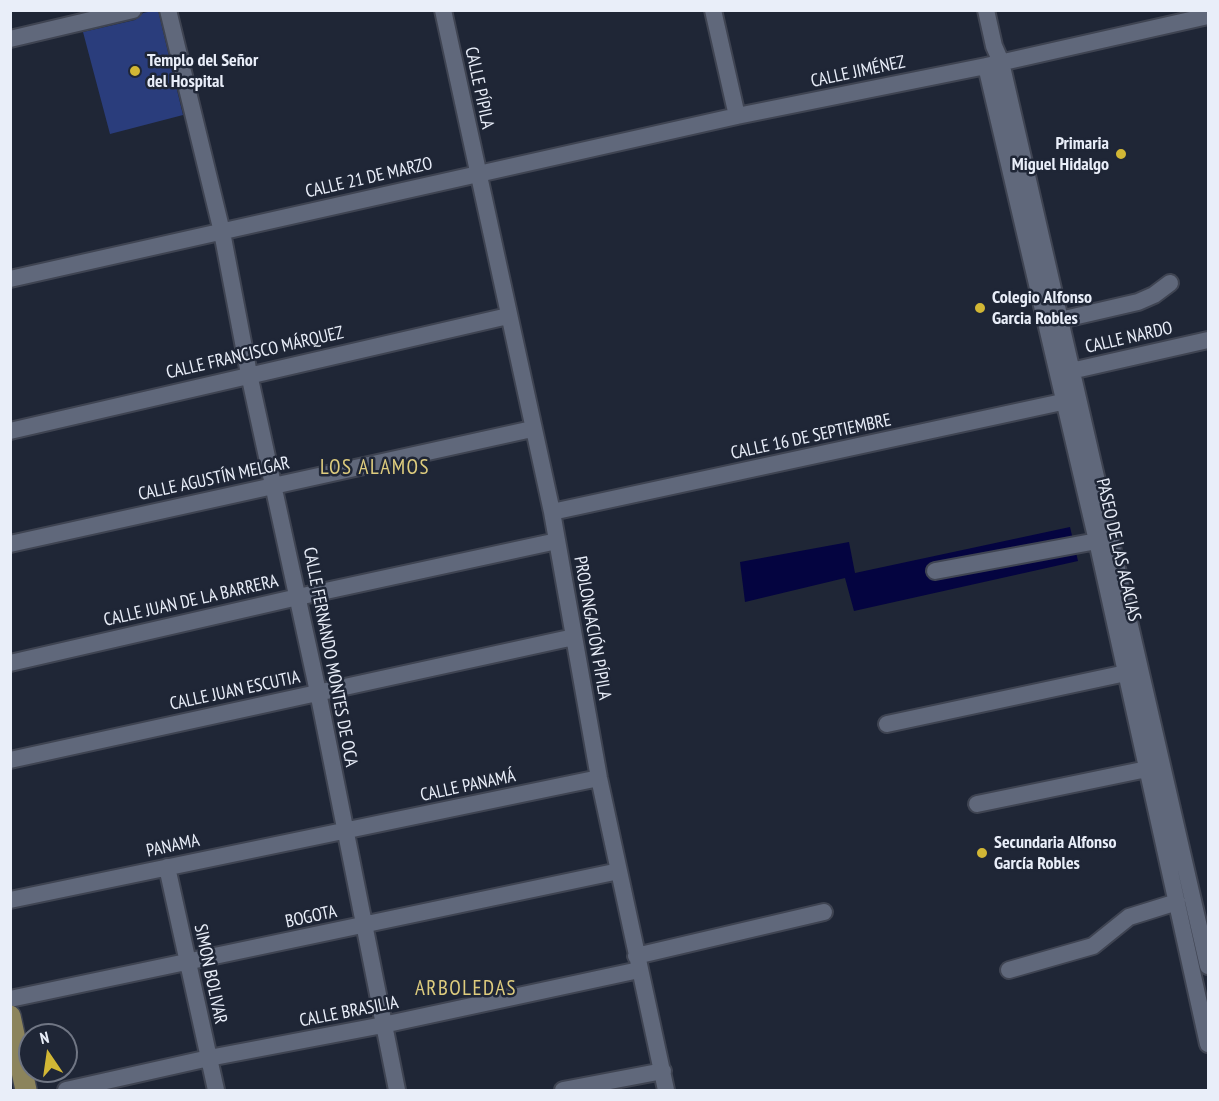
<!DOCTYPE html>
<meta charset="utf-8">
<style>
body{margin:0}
#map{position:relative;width:1219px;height:1101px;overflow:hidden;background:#1f2636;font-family:"PT Sans Narrow",sans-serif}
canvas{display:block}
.frame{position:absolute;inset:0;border:12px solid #e9eef9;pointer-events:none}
.north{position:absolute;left:18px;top:1023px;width:60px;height:60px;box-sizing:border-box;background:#1f2636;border:2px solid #707684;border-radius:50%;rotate:347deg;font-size:16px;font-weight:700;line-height:24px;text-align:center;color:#e9eef9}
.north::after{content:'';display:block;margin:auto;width:21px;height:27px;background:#d2b735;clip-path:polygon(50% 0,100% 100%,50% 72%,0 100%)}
</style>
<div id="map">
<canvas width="1219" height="1101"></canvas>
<div class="frame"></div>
<div class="north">N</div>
</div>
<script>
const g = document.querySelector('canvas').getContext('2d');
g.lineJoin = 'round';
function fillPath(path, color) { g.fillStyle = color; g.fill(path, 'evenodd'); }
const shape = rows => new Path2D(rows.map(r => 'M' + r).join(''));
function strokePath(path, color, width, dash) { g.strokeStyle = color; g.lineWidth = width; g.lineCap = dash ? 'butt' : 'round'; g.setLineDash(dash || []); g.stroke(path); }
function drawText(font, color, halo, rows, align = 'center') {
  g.font = font + ' "PT Sans Narrow",sans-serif'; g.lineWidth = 5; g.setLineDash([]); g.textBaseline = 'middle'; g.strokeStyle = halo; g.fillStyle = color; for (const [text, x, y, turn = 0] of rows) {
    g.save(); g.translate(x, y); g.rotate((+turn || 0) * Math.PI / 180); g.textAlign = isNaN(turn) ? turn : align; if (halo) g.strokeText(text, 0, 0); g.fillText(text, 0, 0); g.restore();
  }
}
const water = shape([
 [1070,527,1078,561,854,611,845,578,745,602,740,562,849,542,855,573]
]);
const building = shape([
 [158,10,183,115,110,134,83,32,135,20,143,13]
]);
const minor = shape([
 [168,10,222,232,249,374,318,692,397,1090],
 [443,10,552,512,599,778,666,1090],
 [713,10,737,116],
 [986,10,994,46,1001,62,1208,966],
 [10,39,133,10],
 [986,66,1097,541,1208,1044],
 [10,279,737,116,986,66,1208,16],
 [1060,320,1138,302,1154,295,1170,283],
 [1062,373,1208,340],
 [10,431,508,316],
 [552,512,1076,399],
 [10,544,532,429],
 [935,571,1097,541],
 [10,663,298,597,557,541],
 [887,724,1126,673],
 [10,760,574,637],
 [977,804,1147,769],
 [167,867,216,1090],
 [10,900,599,778],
 [636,956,824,912],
 [1009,970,1093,946,1129,917,1177,902],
 [10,999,619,871],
 [66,1090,209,1058,383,1025,639,970],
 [563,1090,663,1071]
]);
const major = shape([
 [10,1016,26,1090]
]);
const markers = [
 [135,71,6,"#d2b735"],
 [1121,154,6,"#d2b735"],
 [980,308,6,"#d2b735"],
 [982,853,6,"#d2b735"]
];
const poiNames = [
 ["Templo del Señor",147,61],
 ["del Hospital",147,82],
 ["Primaria",1109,144,"right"],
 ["Miguel Hidalgo",1109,165,"right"],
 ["Colegio Alfonso",992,298],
 ["Garcia Robles",992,319],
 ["Secundaria Alfonso",994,843],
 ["García Robles",994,864]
];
const streetNames = [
 ["CALLE JIMÉNEZ",858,72,-12],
 ["CALLE PÍPILA",479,88,78],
 ["CALLE 21 DE MARZO",369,178,-13],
 ["CALLE NARDO",1129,338,-13],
 ["CALLE FRANCISCO MÁRQUEZ",255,353,-13],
 ["CALLE 16 DE SEPTIEMBRE",811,437,-12],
 ["CALLE AGUSTÍN MELGAR",214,479,-12],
 ["PASEO DE LAS ACACIAS",1118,550,77],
 ["CALLE JUAN DE LA BARRERA",191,601,-13],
 ["PROLONGACIÓN PÍPILA",592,628,80],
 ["CALLE FERNANDO MONTES DE OCA",330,657,79],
 ["CALLE JUAN ESCUTIA",235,691,-12],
 ["CALLE PANAMÁ",468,786,-12],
 ["PANAMA",173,846,-12],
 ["BOGOTA",311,917,-12],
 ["SIMON BOLIVAR",210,974,78],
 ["CALLE BRASILIA",349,1012,-11]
];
const quarterNames = [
 ["LOS ALAMOS",375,468],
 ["ARBOLEDAS",466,989]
];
fillPath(water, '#040440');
fillPath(building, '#2a3d7c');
strokePath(minor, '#3f4452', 20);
strokePath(major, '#3f4452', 24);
strokePath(minor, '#60687b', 16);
strokePath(major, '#8c845c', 21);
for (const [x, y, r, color] of markers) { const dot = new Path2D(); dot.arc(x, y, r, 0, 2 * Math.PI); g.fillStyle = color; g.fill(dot); strokePath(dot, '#1f2636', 2); }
drawText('bold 18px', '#e9eef9', '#1f2636', poiNames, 'left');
drawText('18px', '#e9eef9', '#1f2636', streetNames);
g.letterSpacing = '1.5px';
drawText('21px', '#decc7e', '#1f2636', quarterNames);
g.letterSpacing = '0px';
</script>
